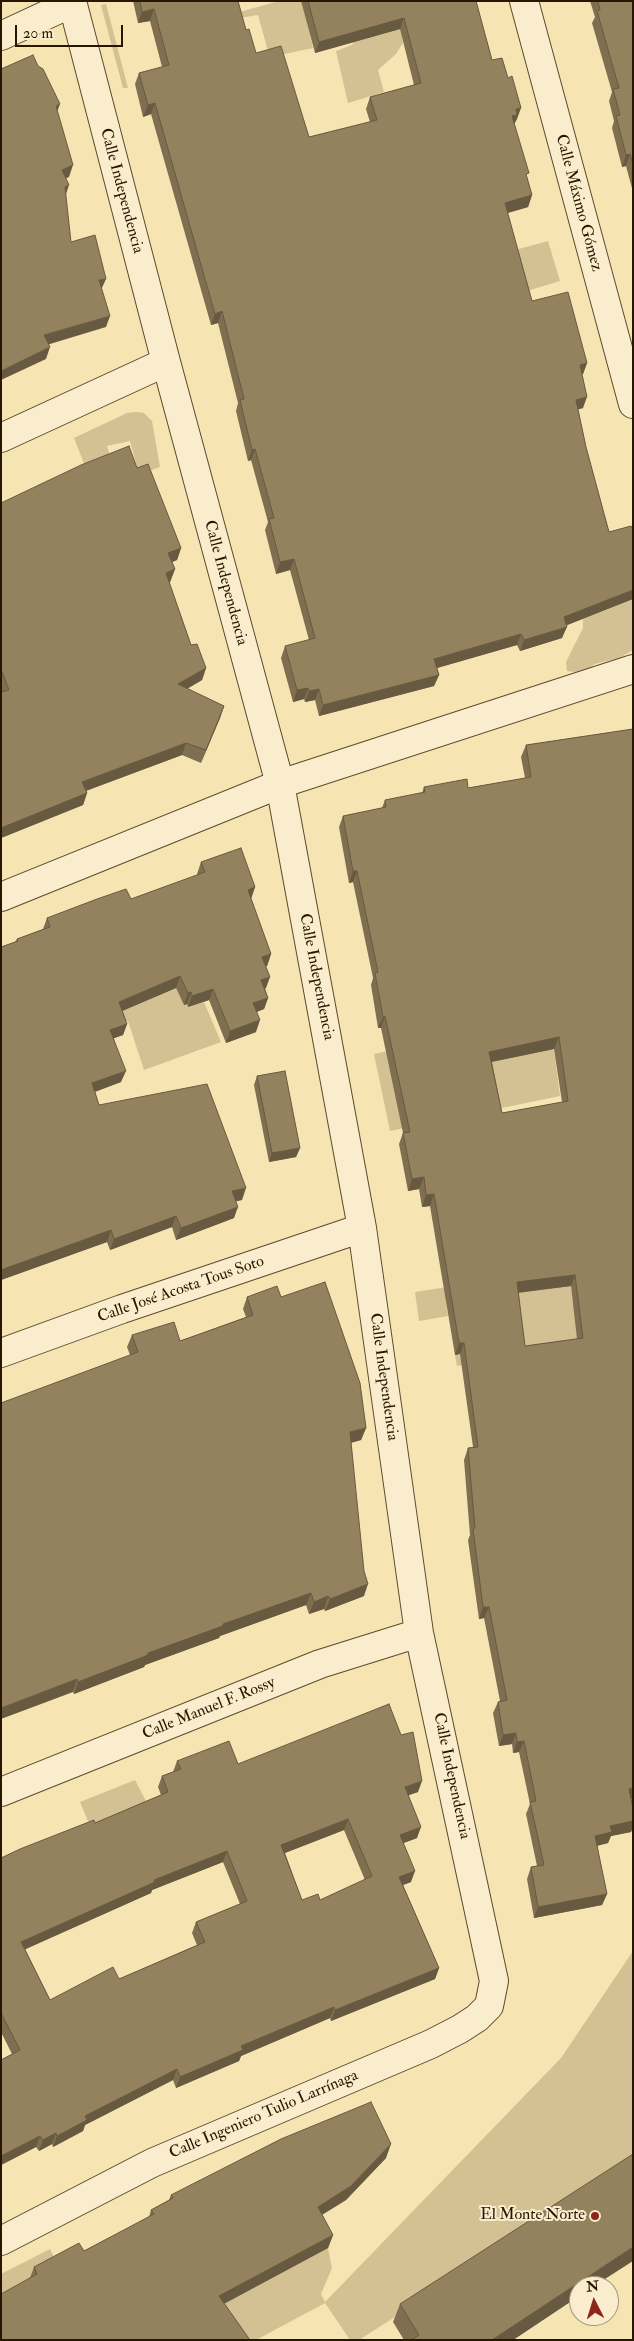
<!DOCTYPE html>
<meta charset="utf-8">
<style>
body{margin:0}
#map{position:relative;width:634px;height:2341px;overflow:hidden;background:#f6e4b2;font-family:"IM FELL Double Pica",serif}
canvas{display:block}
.frame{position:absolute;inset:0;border:2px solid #291600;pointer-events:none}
.north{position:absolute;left:569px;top:2276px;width:50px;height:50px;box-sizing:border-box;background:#f9edcd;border:1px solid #a6977b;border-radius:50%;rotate:355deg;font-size:14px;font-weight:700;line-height:20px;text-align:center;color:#291600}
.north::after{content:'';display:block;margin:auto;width:18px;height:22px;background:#8f2418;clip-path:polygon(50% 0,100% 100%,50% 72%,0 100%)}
.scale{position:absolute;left:15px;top:25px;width:108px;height:22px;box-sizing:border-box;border:2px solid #291600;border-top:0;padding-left:6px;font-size:15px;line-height:18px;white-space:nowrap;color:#291600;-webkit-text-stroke:4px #f9edcd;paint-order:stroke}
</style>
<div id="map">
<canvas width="634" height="2341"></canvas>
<div class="frame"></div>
<div class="north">N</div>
<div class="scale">20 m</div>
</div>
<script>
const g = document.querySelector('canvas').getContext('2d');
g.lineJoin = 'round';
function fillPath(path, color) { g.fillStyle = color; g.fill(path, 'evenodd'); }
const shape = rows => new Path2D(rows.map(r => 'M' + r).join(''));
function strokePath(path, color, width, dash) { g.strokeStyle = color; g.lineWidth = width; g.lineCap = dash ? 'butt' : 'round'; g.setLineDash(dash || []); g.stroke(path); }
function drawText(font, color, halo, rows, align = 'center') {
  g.font = font + ' "IM FELL Double Pica",serif'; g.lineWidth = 4; g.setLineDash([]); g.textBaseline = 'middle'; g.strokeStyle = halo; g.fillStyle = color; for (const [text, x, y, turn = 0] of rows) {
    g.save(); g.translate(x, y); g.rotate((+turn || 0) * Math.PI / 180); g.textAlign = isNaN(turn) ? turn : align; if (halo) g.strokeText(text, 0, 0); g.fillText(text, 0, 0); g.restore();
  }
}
const green = shape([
 [279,1,302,1,313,48,280,55,268,51,258,15,189,26],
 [106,4,128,88,123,88,101,5],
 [398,12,403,43,396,54,378,70,384,92,348,103,336,51,354,44,352,43],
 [548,241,560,281,527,291,515,250],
 [136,412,144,413,152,421,160,467,139,475,130,441,107,446,110,456,85,466,74,438,127,413],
 [633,599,633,650,619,658,595,664,588,669,574,672,567,671,566,662,583,628,583,619],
 [176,988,184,1004,187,1004,188,1007,204,1002,221,1042,144,1070,128,1021,122,1022,119,1012],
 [509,1024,549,1050,554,1050,560,1096,390,1131,374,1054],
 [551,1271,571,1286,573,1303,597,1346,457,1366,455,1355,517,1347,446,1302,448,1316,419,1321,415,1292],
 [135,1780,150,1809,93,1833,80,1802],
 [633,1951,633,2164,359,2340,350,2340,325,2303,256,2340,178,2340,187,2312,226,2303,328,2248,332,2268,321,2294,325,2302,561,2058],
 [50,2249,58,2265,28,2340,1,2294,1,2274]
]);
const minor = shape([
 [524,1,633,404],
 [1,36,72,3],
 [1,438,166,362],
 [1,897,280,784,633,669],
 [1,1353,122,1309,362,1228],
 [1,1792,320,1664,419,1633],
 [1,2241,152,2163,431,2044,460,2029,477,2018,489,2006,494,1981,419,1633,362,1228,280,784,166,362,72,1]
]);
const wall = shape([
 [133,1,238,1,246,30,256,53,309,137,370,122,366,109,370,97,414,85,400,29,315,53,301,1,476,1,492,60,517,119,514,124,527,178,532,195,528,207,507,213,532,301,587,363,583,374,582,374,583,408,578,409,586,447,609,532,633,530,633,599,566,625,562,638,520,651,517,645,437,668,439,675,434,686,319,716,315,700,305,702,304,699,293,702,281,658,285,646,309,640,290,570,276,574,265,530,268,522,251,460,248,461,236,411,238,403,218,323,211,325,151,114,143,117,135,84,139,73,162,67,150,21,138,23],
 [590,1,633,1,633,192,626,166,622,167,612,128,614,121,609,101,612,92,592,23,595,17],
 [137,468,181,548,177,560,172,562,175,569,170,582,169,582,191,645,206,668,202,680,187,689,224,706,220,718,201,763,182,755,86,791,87,793,83,805,1,838,1,503],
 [633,729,631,1799,633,1809,633,1827,631,1832,611,1836,608,1843,597,1846,607,1894,602,1905,534,1918,527,1879,531,1867,537,1866,526,1814,530,1804,519,1752,513,1753,512,1744,499,1746,493,1713,498,1702,500,1701,484,1618,479,1619,468,1540,470,1535,464,1460,468,1448,473,1447,460,1354,455,1355,430,1206,422,1207,419,1189,408,1191,399,1144,403,1133,381,1028,378,1028,371,985,373,978,353,882,349,883,339,827,343,816,382,808,385,800,422,793,424,787,468,788,525,778,521,757,526,745],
 [554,1049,562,1102,502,1113,492,1062],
 [571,1286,577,1339,525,1346,518,1293],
 [201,862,255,887,251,898,271,954,267,966,266,966,266,988,265,989,268,998,264,1009,256,1012,256,1032,226,1043,209,1000,188,1007,187,1004,184,1005,176,988,122,1011,127,1024,123,1035,114,1038,121,1082,95,1092,99,1105,242,1200,236,1201,234,1218,176,1240,172,1227,110,1250,107,1242,1,1280,1,947,15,942,17,939,43,929,47,918,131,899,198,875,197,874],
 [257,1076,300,1148,296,1157,269,1162,254,1085],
 [247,1297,281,1297,366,1428,361,1440,351,1443,364,1596,325,1611,324,1609,309,1614,306,1605,220,1636,219,1638,145,1665,144,1667,74,1694,73,1692,130,1355,127,1347,132,1335,180,1341,246,1317,243,1309],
 [177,1761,238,1764,418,1792,408,1795,417,1838,403,1843,411,1882,403,1885,439,1968,435,1979,331,2021,330,2018,241,2056,239,2061,176,2088,173,2080,85,2125,83,2131,53,2147,52,2144,39,2151,36,2147,1,2165,1,2060,12,2054,1,2032,1,1858,95,1823,161,1795,158,1787,162,1776,173,1772],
 [344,1830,365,1880,320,1900,302,1900,285,1853],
 [223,1862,240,1904,196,1922,192,1933,197,1945,119,1979,50,2000,25,1949,151,1893,152,1890],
 [386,2158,346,2200,322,2215,333,2235,328,2248,224,2304,30,2278,34,2267,84,2251,149,2217,151,2210,169,2200,171,2195],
 [579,2286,579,2296,513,2340,404,2340,393,2322,400,2304]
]);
const shadedWall = shape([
 [154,9,150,21,138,23,142,12],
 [404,18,400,29,315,53,319,42],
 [155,103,151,114,143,117,148,105],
 [60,104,56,115,56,106],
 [521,108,517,119,513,126,512,116,516,109],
 [630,154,626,166,622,167,626,155],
 [73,165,69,177,58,182,62,170],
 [69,185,65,197,65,187],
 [532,195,528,207,501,215,505,203],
 [106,279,101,290,99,280],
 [222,311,218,323,211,325,215,314],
 [110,316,106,327,40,347,44,335],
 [50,347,46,359,1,380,1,371],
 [587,363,583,374,576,376,580,365],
 [587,397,583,408,572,411,576,400],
 [255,449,251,460,248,461,252,450],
 [181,548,177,560,164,565,168,553],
 [294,559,290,570,276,574,280,562],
 [175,569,170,582,161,585,166,573],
 [633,590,633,599,560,628,564,617],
 [567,627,562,638,520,651,524,640],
 [521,634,517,645,430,670,434,659],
 [206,668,202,680,174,696,178,684],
 [439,675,434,686,319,716,323,705],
 [308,688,304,699,293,702,297,690],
 [319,689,315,700,305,702,309,691],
 [224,706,220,718,201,763,206,750],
 [186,743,182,755,77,794,82,782],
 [87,793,83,805,1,838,1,828],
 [353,871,357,871,353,882,349,883],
 [255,887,251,899,248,890],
 [271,954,267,966,258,969,262,957],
 [180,976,176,988,115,1014,119,1002],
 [270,977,266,988,257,992,261,980],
 [213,989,209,1000,188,1007,192,996],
 [191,992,187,1004,184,1005,188,993],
 [268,998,264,1009,249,1015,253,1003],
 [385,1016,381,1028,378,1028,383,1017],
 [260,1020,256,1032,226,1043,230,1031],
 [127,1024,123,1035,106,1041,110,1030],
 [559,1037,554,1049,485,1063,489,1052],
 [126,1071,121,1082,88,1094,92,1083],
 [300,1148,296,1157,269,1162,272,1153],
 [424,1177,419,1189,408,1191,412,1179],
 [246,1188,242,1200,228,1203,232,1191],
 [434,1194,430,1206,422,1207,426,1195],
 [238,1207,234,1218,176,1240,181,1228],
 [176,1216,172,1227,110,1250,114,1239],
 [111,1230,107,1242,1,1280,1,1270],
 [575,1275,571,1286,513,1293,517,1282],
 [459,1343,464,1343,460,1354,455,1355],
 [366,1428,361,1440,345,1444,350,1432],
 [368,1584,364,1596,325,1611,330,1599],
 [311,1593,306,1605,220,1636,219,1638,145,1665,144,1667,74,1694,78,1682,148,1653,223,1624],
 [328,1596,324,1609,309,1614,314,1602],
 [483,1607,489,1607,484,1618,479,1619],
 [77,1679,73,1692,1,1719,1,1708],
 [516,1733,512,1744,499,1746,503,1735],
 [524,1741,519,1752,513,1753,517,1742],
 [422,1781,418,1792,401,1798,405,1787],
 [633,1788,633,1799,624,1801,629,1789],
 [348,1819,344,1830,277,1856,281,1845],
 [633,1821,633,1827,631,1832,611,1836,608,1843,591,1847,595,1836,610,1826],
 [421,1827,417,1838,396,1846,400,1835],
 [227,1851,223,1862,152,1890,151,1893,17,1953,21,1942,154,1880],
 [415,1871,411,1882,395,1888,399,1877],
 [607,1894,602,1905,534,1918,538,1907],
 [439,1968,435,1979,331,2021,335,2010],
 [334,2007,330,2018,241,2056,239,2061,176,2088,180,2077,241,2046],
 [177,2069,173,2080,85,2125,83,2131,53,2147,57,2136,85,2116],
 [56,2133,52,2144,39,2151,43,2140],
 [40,2136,36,2147,1,2165,1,2156],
 [391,2144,386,2158,346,2200,313,2220,318,2207],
 [333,2235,328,2248,214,2309,219,2296],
 [633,2247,633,2261,594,2286,579,2286,579,2296,513,2340,492,2340]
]);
const building = shape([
 [140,1,238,1,246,30,249,29,256,53,281,46,309,137,377,120,370,97,421,83,404,18,319,42,308,1,476,1,492,60,502,58,508,78,512,76,521,108,516,109,517,115,512,116,529,173,526,174,532,195,505,203,532,301,568,292,587,363,580,365,587,397,576,400,586,447,609,532,631,526,633,530,633,590,564,617,567,627,524,640,521,634,434,659,439,675,323,705,319,689,309,691,308,688,297,690,285,646,315,638,294,559,280,562,269,519,274,518,255,449,252,450,240,400,244,399,222,311,215,314,155,103,148,105,139,73,169,65,154,9,142,12,140,1],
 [598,1,633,1,633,164,630,154,626,155,616,116,620,115,613,89,619,88,597,11,600,10,598,1],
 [33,55,38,66,43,69,60,104,56,106,73,165,62,170,69,185,65,187,71,242,95,235,106,279,99,280,110,316,44,335,50,347,1,371,1,69,33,55],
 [129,446,137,468,148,464,181,548,168,553,175,569,166,573,191,645,197,644,206,668,178,684,224,706,206,750,186,743,82,782,87,793,1,828,1,692,9,690,1,669,1,503,81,465,129,446],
 [633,729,633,1788,629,1789,633,1809,633,1821,610,1826,612,1832,595,1836,607,1894,538,1907,531,1867,544,1865,530,1802,536,1801,524,1741,517,1742,516,1733,503,1735,498,1702,507,1700,489,1607,483,1607,473,1529,475,1528,468,1448,478,1447,464,1343,459,1343,434,1194,426,1195,424,1177,412,1179,403,1133,410,1132,385,1016,383,1017,375,973,378,972,357,871,353,871,343,816,386,807,385,800,425,792,424,787,467,779,468,788,531,777,526,745,633,729],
 [559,1037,568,1101,502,1113,489,1052,559,1037],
 [575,1275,583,1338,525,1346,517,1282,575,1275],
 [241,848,255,887,248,890,271,954,262,957,270,977,261,980,268,998,253,1003,260,1020,230,1031,213,989,192,996,191,992,188,993,180,976,119,1002,127,1024,110,1030,126,1071,92,1083,99,1105,207,1084,246,1188,232,1191,238,1207,181,1228,176,1216,114,1239,111,1230,1,1270,1,947,18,941,17,939,50,927,47,918,97,899,126,889,131,899,205,872,201,862,241,848],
 [285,1071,300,1148,272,1153,257,1076,285,1071],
 [325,1282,360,1383,366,1428,350,1432,364,1571,368,1584,330,1599,328,1596,314,1602,311,1593,223,1624,223,1626,148,1653,148,1655,78,1682,77,1679,1,1708,1,1403,138,1352,132,1335,174,1322,180,1341,253,1315,247,1297,277,1286,281,1297,325,1282],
 [389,1704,401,1735,413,1732,422,1781,405,1787,421,1827,400,1835,415,1871,399,1877,439,1968,335,2010,334,2007,241,2046,243,2050,180,2077,177,2069,85,2116,87,2120,57,2136,56,2133,43,2140,40,2136,1,2156,1,2060,20,2050,1,2013,1,1858,20,1849,94,1820,95,1823,168,1792,162,1776,181,1769,177,1761,229,1741,238,1764,389,1704],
 [348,1819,372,1876,320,1900,318,1894,302,1900,281,1845,348,1819],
 [227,1851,247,1901,196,1922,205,1942,119,1979,113,1967,50,2000,21,1942,155,1882,154,1880,227,1851],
 [371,2102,391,2144,351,2186,318,2207,333,2235,219,2296,250,2340,1,2340,1,2294,37,2274,34,2267,79,2243,84,2251,154,2214,151,2210,173,2198,171,2195,281,2139,371,2102],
 [633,2154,633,2247,492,2340,411,2340,419,2335,400,2304,633,2154]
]);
const markers = [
 [595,2216,5,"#8f2418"]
];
const streetNames = [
 ["Calle Independencia",121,191,75],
 ["Calle Máximo Gómez",578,203,75],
 ["Calle Independencia",225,583,75],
 ["Calle Independencia",316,977,79],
 ["Calle José Acosta Tous Soto",181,1290,-19],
 ["Calle Independencia",383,1377,82],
 ["Calle Manuel F. Rossy",209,1709,-22],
 ["Calle Independencia",451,1776,78],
 ["Calle Ingeniero Tulio Larrínaga",264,2115,-23]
];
const poiNames = [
 ["El Monte Norte",585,2216]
];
fillPath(green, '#d3c194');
strokePath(minor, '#5c4a2c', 30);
strokePath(minor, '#f9edcd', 28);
fillPath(wall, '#7f6f50');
fillPath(shadedWall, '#685a41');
fillPath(building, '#94815d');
strokePath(building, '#685a41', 1);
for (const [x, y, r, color] of markers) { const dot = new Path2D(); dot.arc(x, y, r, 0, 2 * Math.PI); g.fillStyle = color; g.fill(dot); strokePath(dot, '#f9edcd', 2); }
drawText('16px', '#291600', '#f9edcd', streetNames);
drawText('16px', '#291600', '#f9edcd', poiNames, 'right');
</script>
